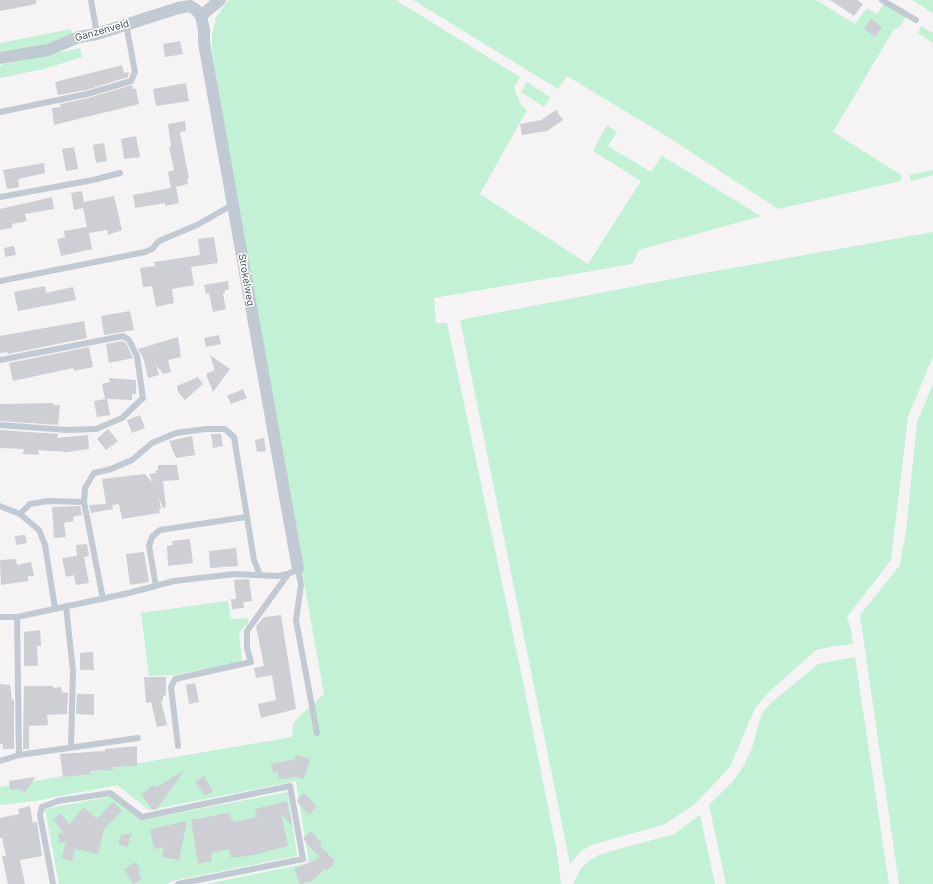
<!DOCTYPE html>
<style>
body{margin:0}
canvas{display:block;background:#f5f3f3}
</style>
<canvas width="933" height="884"></canvas>
<script>
const g = document.querySelector('canvas').getContext('2d');
g.lineJoin = 'round';
function fillPath(path, color) { g.fillStyle = color; g.fill(path, 'evenodd'); }
const shape = rows => new Path2D(rows.map(r => 'M' + r).join(''));
function strokePath(path, color, width, dash) { g.strokeStyle = color; g.lineWidth = width; g.lineCap = dash ? 'butt' : 'round'; g.setLineDash(dash || []); g.stroke(path); }
function drawText(font, color, halo, rows, align = 'center') {
  g.font = font + ' Inter,sans-serif'; g.lineWidth = 3; g.setLineDash([]); g.textBaseline = 'middle'; g.strokeStyle = halo; g.fillStyle = color; for (const [text, x, y, turn = 0] of rows) {
    g.save(); g.translate(x, y); g.rotate((+turn || 0) * Math.PI / 180); g.textAlign = isNaN(turn) ? turn : align; if (halo) g.strokeText(text, 0, 0); g.fillText(text, 0, 0); g.restore();
  }
}
const green = shape([
 [228,0,396,0,520,77,514,88,521,105,527,110,480,194,588,264,641,181,593,151,607,125,617,132,608,146,651,172,662,156,761,216,639,250,632,264,434,298,436,323,447,323,522,677,557,852,561,884,206,884,309,863,296,781,149,810,117,785,35,801,0,805,0,787,292,737,293,724,302,714,324,694,232,183,212,49,212,35,216,18],
 [413,0,816,0,855,24,867,8,877,14,885,3,906,16,900,27,894,29,833,132,901,175,901,181,778,209,668,137,567,76,558,89],
 [912,0,933,0,933,13],
 [921,26,933,33,933,43,918,33],
 [71,29,73,39,0,55,0,43],
 [80,48,82,57,44,69,0,78,0,65],
 [527,82,550,97,544,107,521,92],
 [933,170,933,175,911,181,909,175],
 [933,232,933,356,908,417,891,560,847,617,851,629,853,644,834,646,816,650,767,694,755,708,730,767,694,805,663,825,594,844,581,851,570,864,460,320,677,278],
 [933,384,933,884,899,884,860,615,900,565,906,531,917,422],
 [228,601,231,619,249,618,248,623,242,629,239,635,242,659,237,664,174,675,149,676,141,613],
 [855,657,889,884,726,884,709,805,733,781,743,767,752,748,762,713,770,704,818,664],
 [288,792,297,855,296,856,172,881,168,884,59,884,45,809,113,796,142,820],
 [700,815,715,884,573,884,581,868,590,860,601,854,674,834]
]);
const building = shape([
 [0,0,36,0,36,4,0,11],
 [830,0,857,0,863,4,854,16],
 [871,19,882,27,875,37,864,29],
 [180,41,183,54,165,57,163,44],
 [122,65,124,73,129,72,128,77,86,90,58,95,55,82],
 [186,83,189,101,156,106,153,89],
 [132,85,133,89,136,89,139,104,54,125,52,108,61,107,60,104,88,98],
 [556,110,563,120,547,131,522,135,520,124,541,120],
 [185,121,186,131,180,132,189,179,187,179,188,184,171,188,168,172,174,170,169,147,171,147,168,124],
 [136,136,140,157,124,159,121,139],
 [104,143,107,161,96,163,93,145],
 [74,147,78,169,66,171,62,149],
 [44,163,45,173,18,179,19,187,7,189,3,170],
 [176,187,179,203,165,206,165,203,135,208,133,195],
 [82,191,84,202,114,196,122,230,108,235,107,230,89,233,92,249,61,256,57,239,65,237,64,231,87,227,83,208,74,210,71,193],
 [52,197,54,209,25,214,27,221,12,224,12,228,0,230,0,209],
 [214,237,218,263,191,267,194,285,172,289,174,303,156,307,152,286,143,287,140,268,155,266,154,262,200,255,198,239],
 [14,246,16,255,5,257,4,248],
 [228,281,229,290,225,290,225,293,223,294,226,309,213,312,209,293,206,294,204,285],
 [45,286,46,293,73,287,76,300,18,311,14,292],
 [130,311,134,330,104,335,101,316],
 [84,321,87,338,8,354,7,352,0,353,0,336],
 [219,335,221,344,206,347,204,338],
 [178,337,181,357,168,360,171,372,163,374,156,365,159,375,148,378,143,357,138,349],
 [122,341,126,343,133,358,109,363,106,344],
 [89,347,93,367,74,371,73,368,13,381,9,363],
 [210,355,230,369,213,392,206,374,215,370],
 [198,377,203,384,185,400,178,392,177,386],
 [109,378,136,380,136,394,132,394,132,400,107,399,110,415,97,417,94,401,105,399,102,384,110,382],
 [243,389,247,398,231,404,227,396],
 [54,403,53,405,60,405,58,425,0,421,0,404],
 [140,415,145,428,132,433,127,420],
 [108,429,118,441,106,450,97,439],
 [0,430,58,434,57,438,88,435,89,449,67,452,38,450,39,455,23,454,24,449,0,448],
 [211,434,221,434,223,446,213,448],
 [192,436,195,455,176,458,169,441],
 [264,438,266,451,257,452,255,440],
 [158,465,177,465,179,480,163,481,166,507,163,508,159,498,161,509,159,509,160,513,122,519,119,504,112,505,113,509,91,513,89,505,106,504,102,479,145,474,153,483,149,474,156,473,155,471,158,470],
 [80,506,82,515,73,517,74,521,64,523,66,537,54,538,52,507],
 [25,535,27,543,16,545,15,536],
 [190,539,193,563,168,566,167,546,173,545,172,541],
 [87,544,89,556,84,557,89,583,76,585,74,575,66,577,62,558,77,556,76,545],
 [236,548,238,566,210,568,209,551],
 [144,552,149,582,130,585,126,554],
 [16,559,17,565,31,562,34,576,28,576,28,581,1,585,0,560],
 [249,579,252,601,243,602,244,608,232,609,231,599,236,599,234,580],
 [281,615,296,709,261,718,258,704,276,700,272,675,256,678,254,668,264,666,256,626,264,617],
 [40,630,41,646,37,646,38,666,24,666,24,632],
 [93,652,94,670,80,670,80,653],
 [144,677,166,677,166,695,163,696,163,701,161,701,167,725,157,727,151,702,146,703],
 [195,683,199,702,189,704,186,685],
 [0,684,10,685,12,700,14,700,14,749,3,749,3,744,0,744],
 [24,686,53,686,53,688,61,687,62,692,68,693,67,714,47,715,48,725,29,726,29,749,23,749],
 [77,694,94,694,94,715,76,714],
 [137,746,137,766,113,767,113,770,90,771,90,774,63,777,60,754,105,751,105,749],
 [296,755,310,759,304,779,297,777,279,779,278,772,273,773,271,764,295,759],
 [184,770,157,809,153,810,141,794,154,785,156,788],
 [204,776,213,791,205,796,195,782],
 [35,777,25,793,18,789,10,790,9,781],
 [304,793,317,806,309,815,298,803,297,800],
 [287,801,292,826,281,813,288,846,254,855,231,858,230,851,227,850,211,853,212,861,198,864,191,820,228,813,234,822,257,817,255,809],
 [113,802,122,810,104,829,98,854,75,849,72,861,62,858,66,842,59,843,58,834,64,833,53,820,60,813,69,824,84,807,97,819],
 [30,806,33,823,37,822,42,856,20,860,25,884,8,884,2,856,6,856,2,838,0,838,0,818,19,814,18,809],
 [187,821,179,860,162,857,164,847,154,849,150,829],
 [311,831,322,844,320,846,335,861,333,863,334,864,327,871,325,869,312,881,300,884,294,869,320,858,304,840,304,837],
 [132,833,127,847,118,844,121,835],
 [136,862,141,870,138,872,142,879,133,884,124,869]
]);
const service = shape([
 [91,0,97,34],
 [882,0,916,20],
 [0,112,87,94,131,81,135,72,126,24],
 [0,197,93,180,120,173],
 [0,281,145,252,152,249,159,241,197,225,232,205],
 [0,360,123,336,129,340,137,356,143,398,122,418,96,429,67,430,0,425],
 [84,502,85,488,94,473,111,469,132,460,152,443,176,433,206,429,225,429,234,437,254,560,260,575],
 [0,506,20,514,39,530,45,545,55,608],
 [20,514,30,504,48,501,84,502,103,599],
 [156,586,149,546,152,537,160,530,246,517],
 [66,606,73,671,71,747],
 [0,617,17,617,129,593,174,581,235,574,277,576,288,574,298,569,301,585,296,620,317,733],
 [178,746,171,687,175,679,251,662,247,648,247,631,288,574],
 [19,755,138,738],
 [0,761,19,755,17,617],
 [53,884,40,815,42,807,58,801,110,793,142,817,290,786,303,859,178,884]
]);
const minor = shape([
 [220,0,201,16,204,30,204,43,298,569],
 [0,58,48,50,79,37,97,34,178,8,190,6,196,10,201,16]
]);
const streetNames = [
 ["Ganzenveld",102,31,-16],
 ["Strokelweg",246,280,80]
];
fillPath(green, '#c3f1d5');
fillPath(building, '#cdcfd5');
strokePath(service, '#c1cad2', 6);
strokePath(minor, '#c1cad2', 12);
drawText('10px', '#4a5661', '#fff', streetNames);
</script>
